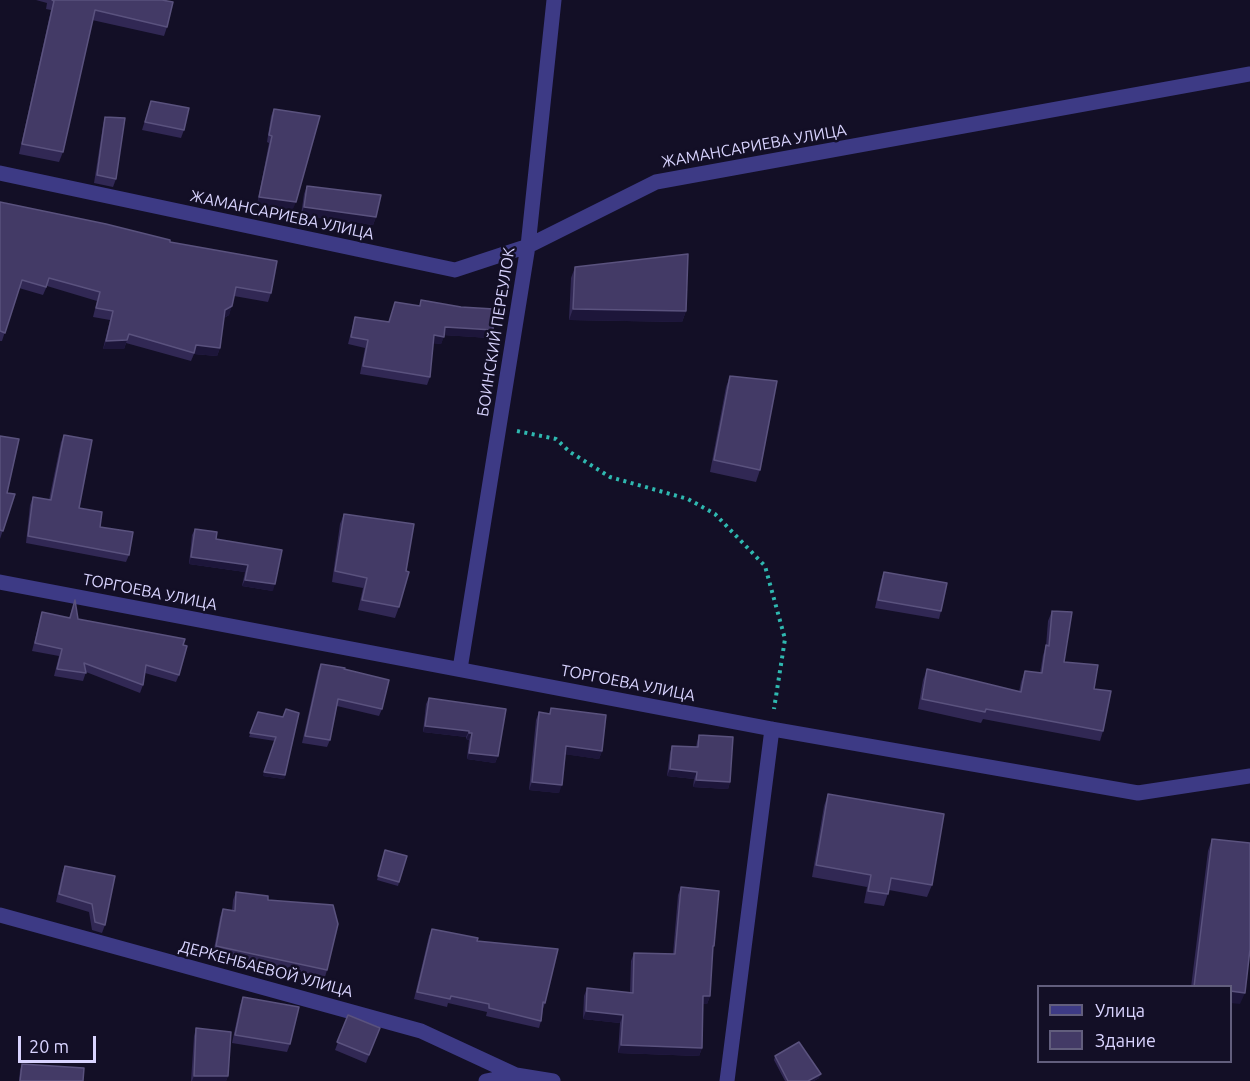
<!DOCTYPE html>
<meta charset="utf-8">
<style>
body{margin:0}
#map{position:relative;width:1250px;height:1081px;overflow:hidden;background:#130f26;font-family:Ubuntu,sans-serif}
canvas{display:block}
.legend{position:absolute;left:1037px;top:985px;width:195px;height:78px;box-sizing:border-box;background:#130f26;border:2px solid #625e7d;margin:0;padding:8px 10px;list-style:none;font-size:18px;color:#d9d4ff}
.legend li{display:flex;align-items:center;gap:12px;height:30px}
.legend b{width:30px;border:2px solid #625e7d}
.scale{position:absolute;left:18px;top:1036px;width:78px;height:27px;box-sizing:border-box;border:3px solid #d9d4ff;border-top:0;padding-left:8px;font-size:18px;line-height:21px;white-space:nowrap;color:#d9d4ff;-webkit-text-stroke:4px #130f26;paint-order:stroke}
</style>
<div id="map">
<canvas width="1250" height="1081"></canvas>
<ul class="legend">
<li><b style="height:8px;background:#3d3a85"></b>Улица</li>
<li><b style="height:16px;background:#433a66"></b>Здание</li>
</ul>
<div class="scale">20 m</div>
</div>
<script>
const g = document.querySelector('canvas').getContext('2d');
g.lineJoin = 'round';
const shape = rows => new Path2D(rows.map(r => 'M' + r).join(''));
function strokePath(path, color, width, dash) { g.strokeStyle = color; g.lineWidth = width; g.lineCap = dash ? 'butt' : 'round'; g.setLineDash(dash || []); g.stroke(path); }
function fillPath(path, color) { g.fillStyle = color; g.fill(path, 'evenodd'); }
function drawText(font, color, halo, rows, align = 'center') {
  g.font = font + ' Ubuntu,sans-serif'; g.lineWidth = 5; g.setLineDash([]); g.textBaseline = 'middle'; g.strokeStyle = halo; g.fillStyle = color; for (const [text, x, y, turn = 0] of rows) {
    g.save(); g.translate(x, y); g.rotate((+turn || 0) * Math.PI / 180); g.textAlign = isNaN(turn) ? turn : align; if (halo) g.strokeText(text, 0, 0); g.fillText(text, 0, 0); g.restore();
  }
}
const path = shape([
 [517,431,556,439,570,452,610,477,688,499,715,514,765,566,785,639,774,709]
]);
const street = shape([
 [0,173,455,270,528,246,656,182,1250,74],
 [0,582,772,729,1138,793,1250,776],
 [460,669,528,246,554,0],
 [0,915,421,1031,516,1075],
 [486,1081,516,1075,553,1081],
 [727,1081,772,729]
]);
const wall = shape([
 [36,0,162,0,167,27,164,36,92,20,63,152,59,162,19,154,51,10,46,9,47,3],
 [151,101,184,130,181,138,142,130],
 [274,109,293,209,257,205,269,143,267,142,271,116],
 [105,117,116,179,113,187,94,183,103,125],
 [307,186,376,217,373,225,301,215,304,194],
 [0,202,170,242,271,293,268,302,234,296,229,315,224,318,220,348,217,356,194,354,191,361,126,343,124,349,103,349,110,320,93,317,97,301,47,286,43,295,19,288,2,341,0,341],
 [575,267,686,311,682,322,569,320,571,278],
 [421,300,493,330,490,338,444,335,441,344,433,343,430,377,427,385,360,374,365,348,348,344,355,317,388,322,419,306],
 [730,376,760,470,756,482,710,472,726,387],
 [64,435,79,508,129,555,126,562,26,543,30,505,33,497,49,500,61,442],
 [0,436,7,493,15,494,0,539],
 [344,514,399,607,395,618,358,610,363,588,332,582,340,524],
 [195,529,216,539,273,591,242,586,245,572,189,564,192,535],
 [884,572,941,611,939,619,875,608,881,580],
 [75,600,78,619,183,645,179,675,176,682,145,673,143,685,140,693,86,672,83,681,54,676,59,656,32,651,40,619,42,612,69,618],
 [1052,611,1064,662,1094,689,1103,731,1100,741,983,719,981,723,918,709,923,680,927,669,1019,692,1021,682,1025,671,1040,673,1043,655,1046,646,1048,621],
 [321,664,344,669,382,709,379,716,337,706,330,740,327,747,302,743,318,671],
 [429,698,498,756,495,763,467,759,469,740,466,739,466,737,423,732,426,704],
 [551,708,602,751,599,759,565,754,559,793,529,790,536,720,539,712,549,714],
 [258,712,283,717,285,775,284,779,263,776,275,741,249,737],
 [699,735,730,782,728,789,693,787,694,779,667,776,670,753,672,746,696,747,697,742],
 [828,794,932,885,927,897,889,890,884,906,864,903,867,887,812,877,824,806],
 [1212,839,1240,1004,1230,987,1191,987,1208,851],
 [384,854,407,856,398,886,377,880],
 [65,866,115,876,105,925,102,933,92,930,89,912,56,902,62,874],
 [681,887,712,950,710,996,707,1004,703,1004,702,1048,699,1056,618,1053,620,1023,583,1019,584,996,587,988,630,993,631,961,634,953,673,954,678,895],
 [236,892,268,900,327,970,325,977,213,954,220,917,223,909,232,911,233,900],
 [432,929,477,941,545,1003,543,1009,541,1021,539,1028,486,1016,487,1012,448,1003,447,1007,414,999,429,936],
 [243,997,290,1044,287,1052,232,1043,240,1005],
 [348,1015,380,1028,366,1063,335,1050],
 [196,1028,228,1076,226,1081,191,1081,194,1036],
 [775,1056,819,1078,814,1081,785,1081,774,1060],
 [22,1064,83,1081,19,1081,20,1070]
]);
const shadedWall = shape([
 [259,197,296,202,293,209,257,205],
 [304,207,376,217,373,225,301,215],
 [232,306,229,315,222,319,225,310],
 [573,309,686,311,682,322,569,320],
 [445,327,493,330,490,338,442,335],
 [434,335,444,337,441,344,431,343],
 [127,340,124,349,103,349,106,341],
 [196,345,220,348,217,356,194,354],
 [191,557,248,565,245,572,189,564],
 [245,580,275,584,273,591,242,586],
 [425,726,469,731,466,737,423,732],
 [469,733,472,733,469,740,466,739],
 [566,746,602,751,599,759,563,754],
 [469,753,498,756,495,763,467,759],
 [670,769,697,772,694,779,667,776],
 [264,772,285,775,284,779,263,776],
 [696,780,730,782,728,789,693,787],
 [532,782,562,785,559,793,529,790],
 [1230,991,1245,993,1240,1004,1230,1003],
 [703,996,710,996,707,1004,700,1004],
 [586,1011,623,1015,620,1023,583,1019],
 [621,1045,702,1048,699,1056,618,1053],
 [821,1074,819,1078,814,1081,808,1081],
 [194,1076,228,1076,226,1081,192,1081]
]);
const building = shape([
 [52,0,162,0,173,2,167,27,95,10,63,152,22,144,54,1,52,0],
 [151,101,189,108,184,130,145,122,151,101],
 [274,109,320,116,296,202,259,197,272,136,269,135,274,109],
 [105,117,125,118,116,179,97,175,105,117],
 [307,186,381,195,376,217,304,207,307,186],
 [0,202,106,224,170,240,170,242,277,261,271,293,236,287,232,306,225,310,220,348,196,345,194,353,129,334,127,340,106,341,113,311,96,308,100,292,49,278,46,287,22,280,5,333,0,331,0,202],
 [688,254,686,311,573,309,575,267,688,254],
 [421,300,461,307,494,309,493,330,445,327,444,337,434,335,430,377,363,366,368,340,351,337,355,317,389,322,395,302,420,306,421,300],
 [730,376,777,381,760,470,714,460,730,376],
 [64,435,92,440,79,508,102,512,100,527,133,532,129,555,28,536,33,497,51,500,64,435],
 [0,436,19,439,7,493,15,494,3,531,0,530,0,436],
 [344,514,414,524,406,571,409,572,399,607,362,600,367,578,335,571,344,514],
 [195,529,217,532,216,539,282,550,275,584,245,580,248,565,191,557,195,529],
 [884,572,947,583,941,611,878,600,884,572],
 [75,600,78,619,185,639,183,645,187,646,179,675,146,665,143,685,84,663,86,673,57,669,62,649,35,643,42,612,70,618,75,600],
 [1052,611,1072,612,1064,662,1098,665,1094,689,1111,691,1103,731,986,709,985,712,922,699,927,669,1021,692,1025,671,1042,673,1046,645,1049,646,1052,611],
 [321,664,345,668,344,669,389,680,382,709,338,699,330,740,305,736,321,664],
 [429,698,506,709,498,756,469,753,472,733,469,733,469,731,425,726,429,698],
 [551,708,606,715,602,751,566,746,562,785,532,782,539,712,550,714,551,708],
 [286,709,299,713,285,775,264,772,276,737,250,733,258,712,283,717,286,709],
 [699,735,733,737,730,782,696,780,697,772,670,769,672,746,698,747,699,735],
 [828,794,944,814,932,885,891,878,888,894,868,891,871,875,816,865,828,794],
 [1212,839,1250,843,1250,949,1245,993,1230,991,1230,987,1194,987,1212,839],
 [385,850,407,856,399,882,378,876,385,850],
 [65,866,115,876,105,925,95,922,92,904,59,894,65,866],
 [681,887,719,891,714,946,713,946,710,996,703,996,702,1048,621,1045,623,1015,586,1011,587,988,633,993,634,953,675,954,681,887],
 [236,892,268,896,268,900,333,905,338,924,327,970,216,946,223,909,235,911,236,892],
 [432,929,478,938,477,941,558,949,545,1003,543,1002,541,1021,489,1008,489,1004,451,996,450,999,417,992,432,929],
 [243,997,299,1007,290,1044,235,1035,243,997],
 [348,1015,380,1028,369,1055,337,1042,348,1015],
 [196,1028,231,1032,228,1076,194,1076,196,1028],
 [799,1042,821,1074,808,1081,788,1081,775,1056,799,1042],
 [22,1064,84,1068,83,1081,20,1081,22,1064]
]);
const streetNames = [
 ["ЖАМАНСАРИЕВА УЛИЦА",754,146,-10],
 ["ЖАМАНСАРИЕВА УЛИЦА",282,215,12],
 ["БОИНСКИЙ ПЕРЕУЛОК",496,332,-81],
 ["ТОРГОЕВА УЛИЦА",150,592,11],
 ["ТОРГОЕВА УЛИЦА",628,683,11],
 ["ДЕРКЕНБАЕВОЙ УЛИЦА",266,969,15]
];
strokePath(path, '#2fb8b0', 4, [3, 4.5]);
strokePath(street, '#3d3a85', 15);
fillPath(wall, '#312854');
fillPath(shadedWall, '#1d163a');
fillPath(building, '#433a66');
strokePath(building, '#5a527e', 1.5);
drawText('16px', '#d9d4ff', '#130f26', streetNames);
</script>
